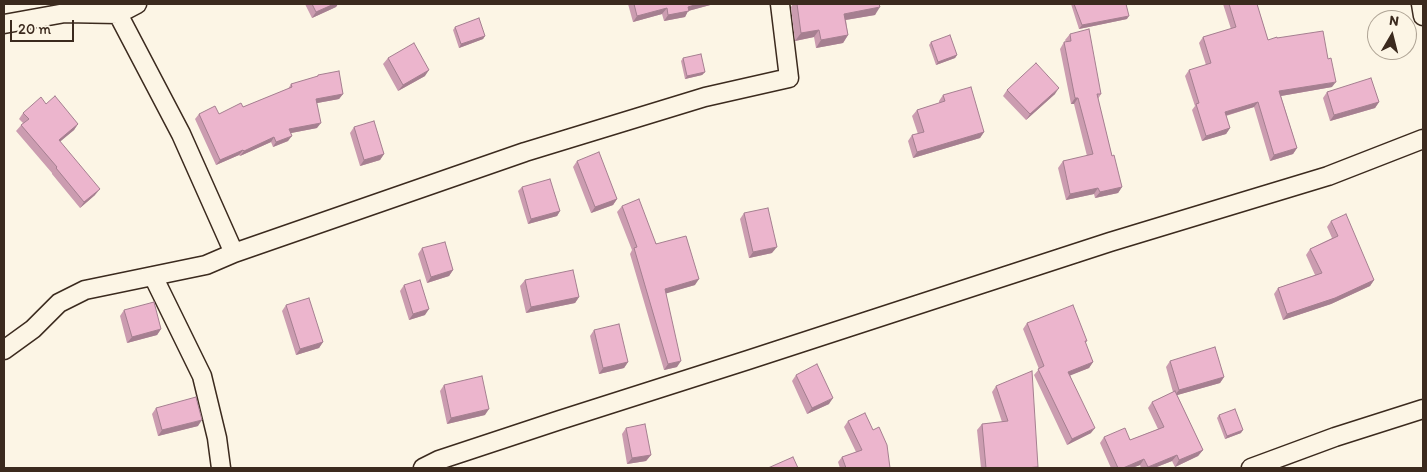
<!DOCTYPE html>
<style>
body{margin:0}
#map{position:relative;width:1427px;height:472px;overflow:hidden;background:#fcf5e5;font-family:Itim,sans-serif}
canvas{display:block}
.frame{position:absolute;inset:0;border:5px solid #3b2a1e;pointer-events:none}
.north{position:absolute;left:1367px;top:10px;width:50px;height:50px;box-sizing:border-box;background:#fcf5e5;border:1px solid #afa495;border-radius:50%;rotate:8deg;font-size:14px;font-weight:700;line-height:20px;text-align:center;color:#3b2a1e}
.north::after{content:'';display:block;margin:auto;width:18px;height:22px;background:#3b2a1e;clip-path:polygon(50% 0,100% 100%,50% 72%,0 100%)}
.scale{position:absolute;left:10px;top:20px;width:64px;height:22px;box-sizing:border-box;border:2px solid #3b2a1e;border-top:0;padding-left:6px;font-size:15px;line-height:18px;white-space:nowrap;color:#3b2a1e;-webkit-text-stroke:4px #fcf5e5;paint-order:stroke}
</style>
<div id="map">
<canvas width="1427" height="472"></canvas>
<div class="frame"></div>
<div class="north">N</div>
<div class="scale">20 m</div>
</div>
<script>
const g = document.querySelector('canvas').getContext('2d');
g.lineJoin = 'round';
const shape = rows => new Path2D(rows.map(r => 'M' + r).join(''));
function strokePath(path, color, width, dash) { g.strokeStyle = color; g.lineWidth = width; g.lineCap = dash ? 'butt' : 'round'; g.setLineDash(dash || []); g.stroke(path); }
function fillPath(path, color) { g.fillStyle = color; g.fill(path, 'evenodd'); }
const street = shape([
 [1421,4,1423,16],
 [118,14,181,134,234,253],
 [4,24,65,13,118,14,137,4],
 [153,276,202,376,217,438,221,468],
 [4,350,33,329,59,303,85,290,206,265,234,253,525,152,705,97,789,78,780,4],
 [423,468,439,460,560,420,748,360,1110,242,1328,176,1423,139],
 [1251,468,1335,437,1423,409]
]);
const wall = shape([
 [305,4,338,4,336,7,312,18],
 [628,4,714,4,688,11,685,17,664,21,662,14,633,22],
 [793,4,879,4,875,15,846,20,848,35,843,43,816,48,814,37,795,41,791,7],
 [1071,4,1126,4,1127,19,1079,29],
 [1223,4,1257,4,1268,40,1277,38,1332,87,1281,96,1297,148,1293,154,1270,161,1254,107,1226,116,1230,128,1226,134,1202,141,1192,110,1195,106,1185,76,1189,70,1206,65,1199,43,1203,37,1231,29],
 [455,27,485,36,483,39,459,48,453,30],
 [1070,34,1101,94,1098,99,1112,156,1122,187,1118,193,1095,198,1094,194,1066,200,1058,168,1063,161,1087,156,1074,104,1071,104,1060,49,1064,42,1066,42,1065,40],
 [931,42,957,55,955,58,936,65,929,45],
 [388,58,425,76,398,91,383,64],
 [683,58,705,72,702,75,685,79,681,61],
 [318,75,343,94,339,99,317,103,317,128,291,133,288,141,273,147,271,142,240,156,239,155,216,165,195,119,199,114,219,114,243,107,288,89,291,84,317,77],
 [1007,90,1055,94,1026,120,1003,96],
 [1327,92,1379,102,1375,108,1330,121,1323,98],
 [943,95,984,132,980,138,913,158,908,141,912,135,918,134,912,116,917,110,939,103,939,101],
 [46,104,78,124,74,130,60,141,95,195,80,208,52,174,52,173,16,131,23,123,19,119,23,113],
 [354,127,384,154,380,160,360,166,350,133],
 [577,161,617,199,613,205,591,213,573,167],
 [522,187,560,211,557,216,528,224,518,191],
 [622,206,695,285,666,293,677,367,664,370,630,254,632,250,617,212],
 [744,213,772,253,749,258,740,219],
 [1331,221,1374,280,1370,286,1331,304,1283,320,1274,294,1278,288,1315,275,1306,255,1310,249,1332,238,1327,227],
 [422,248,453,270,449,276,427,283,418,254],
 [525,280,579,297,575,303,526,313,520,286],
 [404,285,425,315,409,320,400,291],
 [286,305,323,342,319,348,296,355,282,311],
 [124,310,161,329,157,335,127,343,120,316],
 [1027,323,1087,341,1085,343,1093,362,1089,368,1070,375,1091,433,1067,445,1034,375,1039,369,1023,329],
 [594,330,628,362,624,368,599,374,590,336],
 [1170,361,1224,377,1220,383,1177,395,1203,450,1198,456,1175,467,1172,461,1154,468,1141,468,1140,465,1132,468,1111,468,1100,443,1104,437,1130,440,1158,429,1148,408,1152,402,1173,392,1166,367],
 [796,375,829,404,807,414,792,381],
 [444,385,485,415,447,424,440,391],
 [996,386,1037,468,981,468,977,430,982,424,1002,422,992,392],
 [156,408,198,426,158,436,152,414],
 [1219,415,1241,433,1225,439,1217,418],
 [848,421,890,468,840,468,838,462,842,457,856,452,844,427],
 [626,428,651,455,646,461,627,464,622,434]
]);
const shadedWall = shape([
 [334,4,338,4,336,7,312,18,316,12],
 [698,4,714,4,688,11,685,17,664,21,668,15,688,7],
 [880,7,875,15,839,21,844,14],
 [667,8,662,14,633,22,637,16],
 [1129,16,1127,19,1079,29,1082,25],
 [819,30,814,37,795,41,801,33],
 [848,35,843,43,816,48,821,40],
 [485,36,483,39,459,48,461,44],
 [957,55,955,58,936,65,938,62],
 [429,70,425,76,398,91,403,85],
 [705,72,702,75,685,79,687,76],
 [1336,82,1332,87,1275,97,1279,91],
 [1059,88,1055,94,1026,120,1030,114],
 [343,94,339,99,312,104,316,99],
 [1075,98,1078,98,1074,104,1071,104],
 [1258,102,1254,107,1221,117,1225,112],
 [1379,102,1375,108,1330,121,1334,115],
 [321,123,317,128,286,134,289,129],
 [78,124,74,130,55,146,59,140],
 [1230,128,1226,134,1202,141,1206,136],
 [984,132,980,138,913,158,917,152],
 [292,136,288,141,273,147,276,142],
 [274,137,271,142,240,156,244,151],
 [1297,148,1293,154,1270,161,1274,155],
 [243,150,239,155,216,165,220,160],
 [384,154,380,160,360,166,364,160],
 [1122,187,1118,193,1095,198,1100,192],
 [1098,188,1094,194,1066,200,1070,194],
 [100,189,95,195,80,208,84,202],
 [617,199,613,205,591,213,595,207],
 [560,211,557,216,528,224,531,219],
 [777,247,772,253,749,258,753,252],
 [453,270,449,276,427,283,431,277],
 [699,279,695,285,661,295,665,289],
 [1374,280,1370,286,1331,304,1283,320,1287,314],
 [579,297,575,303,526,313,531,307],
 [429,309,425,315,409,320,413,314],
 [161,329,157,335,127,343,132,337],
 [323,342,319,348,296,355,300,349],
 [681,361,677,367,664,370,668,364],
 [628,362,624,368,599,374,603,368],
 [1093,362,1089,368,1064,378,1068,372],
 [1224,377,1220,383,1174,396,1179,390],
 [833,398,829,404,807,414,812,408],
 [489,409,485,415,447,424,451,418],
 [202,420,198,426,158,436,162,430],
 [1095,428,1091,433,1067,445,1072,439],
 [1243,430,1241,433,1225,439,1227,436],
 [1203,450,1198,456,1175,467,1179,460],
 [651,455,646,461,627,464,632,458],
 [1177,455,1172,461,1154,468,1146,468,1148,467],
 [1144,459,1140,465,1132,468,1123,468]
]);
const building = shape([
 [312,4,334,4,316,12,312,4],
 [634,4,698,4,688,7,689,11,668,15,667,8,637,16,634,4],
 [797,4,879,4,880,7,844,14,848,35,821,40,819,30,801,33,797,4],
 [1074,4,1126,4,1129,16,1082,25,1074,4],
 [1229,4,1257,4,1268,40,1277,37,1277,38,1323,31,1328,59,1331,58,1336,82,1279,91,1297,148,1274,155,1258,102,1225,112,1230,128,1206,136,1196,104,1199,103,1189,70,1211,63,1203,37,1236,27,1229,4],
 [479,18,485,36,461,44,455,27,479,18],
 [1089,29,1101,94,1097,94,1112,156,1114,155,1122,187,1100,192,1098,188,1070,194,1063,161,1093,154,1078,98,1075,98,1064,42,1071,41,1070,34,1089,29],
 [950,35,957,55,938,62,931,42,950,35],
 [414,43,429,70,403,85,388,58,414,43],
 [701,54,705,72,687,76,683,58,701,54],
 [1036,63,1059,88,1030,114,1007,90,1036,63],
 [339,71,343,94,316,99,321,123,289,129,292,136,276,142,274,137,244,151,243,150,220,160,199,114,215,106,219,114,241,103,243,107,292,87,291,84,318,76,318,75,339,71],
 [1371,78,1379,102,1334,115,1327,92,1371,78],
 [971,87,984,132,917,152,912,135,924,132,917,110,945,101,943,95,971,87],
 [55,96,78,124,59,140,100,189,84,202,56,168,57,167,21,125,29,119,23,113,41,97,46,104,55,96],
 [374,121,384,154,364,160,354,127,374,121],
 [599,152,617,199,595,207,577,161,599,152],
 [550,179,560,211,531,219,522,187,550,179],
 [639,199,656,244,686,236,699,279,665,289,681,361,668,364,634,248,637,247,622,206,639,199],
 [768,208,777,247,753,252,744,213,768,208],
 [1346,214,1374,280,1335,298,1287,314,1278,288,1322,273,1310,249,1338,236,1331,221,1346,214],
 [445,242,453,270,431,277,422,248,445,242],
 [573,270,579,297,531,307,525,280,573,270],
 [420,280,429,309,413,314,404,285,420,280],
 [309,298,323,342,300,349,286,305,309,298],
 [154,302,161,329,132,337,124,310,154,302],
 [1073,305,1087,341,1085,341,1093,362,1068,372,1095,428,1072,439,1038,369,1044,366,1027,323,1073,305],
 [619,324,628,362,603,368,594,330,619,324],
 [1215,347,1224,377,1179,390,1170,361,1215,347],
 [817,364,833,398,812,408,796,375,817,364],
 [1032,371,1038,467,1025,468,986,468,982,424,1008,421,996,386,1032,371],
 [482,376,489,409,451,418,444,385,482,376],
 [1175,391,1203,450,1179,460,1177,455,1148,467,1144,459,1123,468,1118,468,1104,437,1125,428,1130,440,1164,427,1152,402,1175,391],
 [196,397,202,420,162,430,156,408,196,397],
 [1235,409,1243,430,1227,436,1219,415,1235,409],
 [865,413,873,430,879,427,887,445,890,468,846,468,842,457,862,450,848,421,865,413],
 [645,424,651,455,632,458,626,428,645,424],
 [793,457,798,468,768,468,793,457]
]);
strokePath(street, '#3b2a1e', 21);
strokePath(street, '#fcf5e5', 18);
fillPath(wall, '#cb9cb0');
fillPath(shadedWall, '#a57f90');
fillPath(building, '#ecb5cd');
strokePath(building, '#a57f90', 1);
</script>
